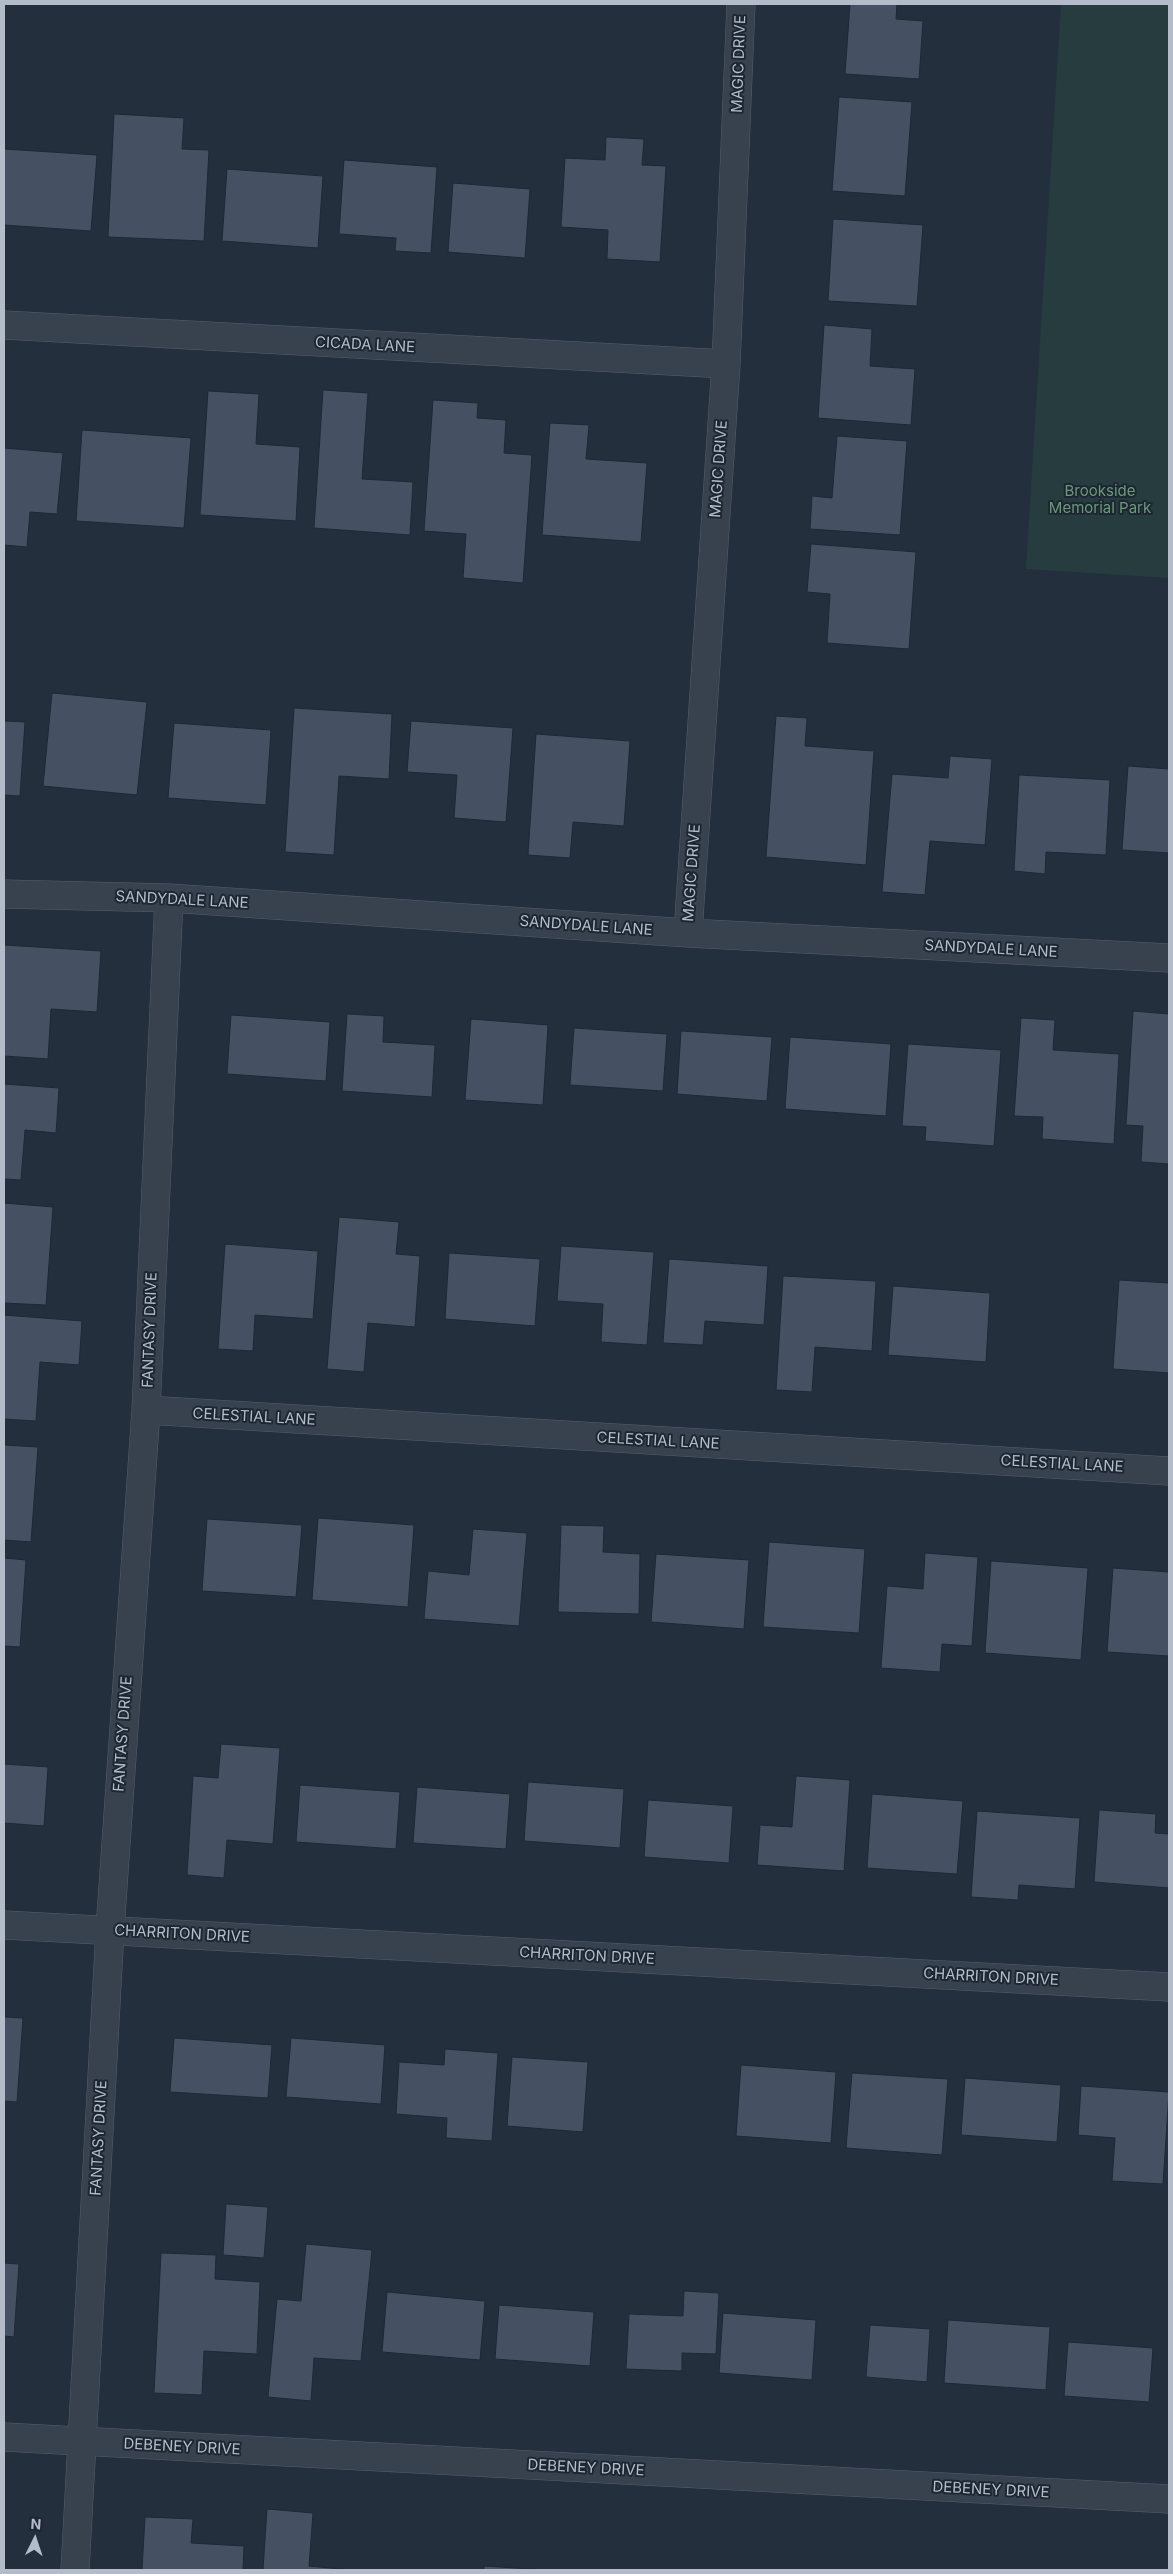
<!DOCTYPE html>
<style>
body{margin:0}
#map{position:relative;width:1173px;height:2574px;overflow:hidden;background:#242f3e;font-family:Inter,sans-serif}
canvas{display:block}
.frame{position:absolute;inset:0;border:5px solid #b4bcc9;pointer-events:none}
.north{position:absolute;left:10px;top:2514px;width:50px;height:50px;-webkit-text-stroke:4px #1d2633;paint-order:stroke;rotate:4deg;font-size:14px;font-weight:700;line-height:20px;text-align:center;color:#b4bcc9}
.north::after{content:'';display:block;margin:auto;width:18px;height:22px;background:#b4bcc9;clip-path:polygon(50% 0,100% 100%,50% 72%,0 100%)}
</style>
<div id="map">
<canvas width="1173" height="2574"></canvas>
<div class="frame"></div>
<div class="north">N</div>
</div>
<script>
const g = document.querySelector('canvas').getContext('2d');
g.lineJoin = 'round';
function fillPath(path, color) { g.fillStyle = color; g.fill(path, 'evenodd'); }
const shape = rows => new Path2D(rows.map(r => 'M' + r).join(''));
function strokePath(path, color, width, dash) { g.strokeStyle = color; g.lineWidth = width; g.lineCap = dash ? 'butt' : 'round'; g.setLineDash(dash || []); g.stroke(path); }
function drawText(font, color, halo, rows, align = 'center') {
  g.font = font + ' Inter,sans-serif'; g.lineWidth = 4; g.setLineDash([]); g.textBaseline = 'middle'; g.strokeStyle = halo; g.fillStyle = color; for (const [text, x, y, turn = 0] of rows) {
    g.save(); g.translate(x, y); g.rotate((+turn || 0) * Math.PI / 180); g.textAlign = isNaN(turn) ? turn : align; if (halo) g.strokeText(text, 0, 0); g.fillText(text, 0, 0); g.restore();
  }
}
const green = shape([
 [1061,4,1169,4,1169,578,1026,569]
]);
const building = shape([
 [850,4,897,4,896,19,923,21,919,79,845,74,850,4],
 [839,97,912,102,905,196,832,191,839,97],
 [114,114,184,118,182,149,209,150,204,241,108,237,114,114],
 [606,137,644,139,642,165,666,166,660,262,607,259,608,230,561,227,565,158,605,160,606,137],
 [4,149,97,155,91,231,4,225,4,149],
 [344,160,437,167,431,253,395,251,396,238,339,234,344,160],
 [227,169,323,176,318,248,222,241,227,169],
 [453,183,530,189,525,258,448,252,453,183],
 [833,219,923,225,917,306,828,301,833,219],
 [824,325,872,329,870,366,915,369,911,425,818,418,824,325],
 [323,390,368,393,362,479,413,482,410,535,314,528,323,390],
 [208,391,259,394,256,444,300,447,296,521,200,515,208,391],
 [433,400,478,403,477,418,506,420,504,453,532,455,523,583,463,578,466,534,424,531,433,400],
 [550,423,589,425,586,459,647,463,641,542,542,535,550,423],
 [82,430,191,438,184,528,76,521,82,430],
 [837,436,907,441,900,535,810,529,812,496,832,498,837,436],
 [4,448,63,453,57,514,30,512,27,547,4,545,4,448],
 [811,544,916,552,909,649,827,643,830,594,807,592,811,544],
 [52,693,147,702,137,795,43,786,52,693],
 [294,708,392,714,389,779,339,776,334,855,285,852,294,708],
 [776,716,807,718,805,746,874,751,866,865,766,857,776,716],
 [4,721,25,722,20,796,4,795,4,721],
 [411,721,513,728,506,822,454,818,457,775,407,772,411,721],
 [174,723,271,730,266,805,168,798,174,723],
 [536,734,630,741,624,826,573,822,570,858,528,855,536,734],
 [950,756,992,759,985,845,930,841,925,895,882,892,892,774,948,778,950,756],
 [1128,766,1169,769,1169,853,1122,850,1128,766],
 [1019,775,1110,780,1106,855,1046,852,1045,874,1014,871,1019,775],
 [4,945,101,951,97,1012,51,1009,48,1059,4,1056,4,945],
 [1133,1011,1169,1014,1169,1164,1141,1162,1143,1126,1126,1125,1133,1011],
 [347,1014,384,1016,383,1042,435,1045,432,1097,342,1091,347,1014],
 [231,1015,330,1022,326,1081,227,1074,231,1015],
 [1021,1018,1055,1020,1053,1050,1119,1054,1114,1144,1042,1139,1043,1117,1014,1116,1021,1018],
 [471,1019,548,1025,543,1105,465,1100,471,1019],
 [574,1028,667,1034,663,1091,570,1085,574,1028],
 [681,1031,772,1037,767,1101,677,1094,681,1031],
 [790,1037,891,1044,886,1116,785,1109,790,1037],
 [908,1044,1001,1050,994,1146,925,1141,926,1127,902,1126,908,1044],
 [4,1084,59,1088,56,1133,25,1130,21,1180,4,1179,4,1084],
 [4,1203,53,1207,46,1305,4,1303,4,1203],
 [339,1217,399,1222,396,1254,420,1256,415,1327,368,1323,364,1372,327,1369,339,1217],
 [225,1244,318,1251,313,1319,255,1315,253,1351,218,1349,225,1244],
 [561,1246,654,1252,647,1345,601,1342,603,1304,557,1301,561,1246],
 [449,1253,540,1259,535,1326,445,1319,449,1253],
 [669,1259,768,1266,764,1325,705,1321,703,1345,663,1343,669,1259],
 [783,1276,876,1281,872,1351,815,1347,812,1392,776,1390,783,1276],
 [1119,1280,1169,1283,1169,1373,1113,1369,1119,1280],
 [893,1286,990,1293,986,1362,888,1355,893,1286],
 [4,1315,82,1321,79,1365,40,1362,36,1421,4,1419,4,1315],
 [4,1445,38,1447,31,1542,4,1540,4,1445],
 [318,1518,414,1525,408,1607,312,1600,318,1518],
 [207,1519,302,1525,296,1597,202,1591,207,1519],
 [561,1525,604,1526,603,1552,640,1554,639,1614,558,1612,561,1525],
 [473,1529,527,1533,519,1626,424,1619,428,1571,469,1575,473,1529],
 [769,1542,865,1549,859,1633,763,1627,769,1542],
 [925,1553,978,1557,972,1646,942,1644,940,1672,881,1668,887,1586,923,1589,925,1553],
 [656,1554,749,1560,744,1629,651,1622,656,1554],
 [4,1558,26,1560,20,1647,4,1646,4,1558],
 [991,1561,1088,1568,1081,1660,985,1653,991,1561],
 [1113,1568,1169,1572,1169,1656,1107,1652,1113,1568],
 [221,1744,280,1748,273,1844,227,1840,224,1878,187,1875,193,1776,218,1778,221,1744],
 [4,1764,48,1767,44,1826,4,1823,4,1764],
 [796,1776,850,1780,844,1871,757,1865,760,1825,792,1827,796,1776],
 [528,1782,624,1789,620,1848,524,1841,528,1782],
 [300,1785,400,1792,396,1849,296,1842,300,1785],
 [417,1787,510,1794,506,1849,413,1843,417,1787],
 [872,1794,963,1801,957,1874,867,1868,872,1794],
 [648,1800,733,1806,729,1863,644,1857,648,1800],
 [1099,1810,1156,1814,1155,1833,1169,1834,1169,1888,1094,1882,1099,1810],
 [977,1811,1080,1818,1075,1889,1019,1885,1018,1900,971,1897,977,1811],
 [4,2017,23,2018,17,2102,4,2101,4,2017],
 [174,2038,272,2045,268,2098,170,2092,174,2038],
 [291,2038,385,2045,381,2104,286,2097,291,2038],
 [445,2049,498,2053,492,2141,446,2138,447,2118,396,2114,399,2062,444,2065,445,2049],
 [512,2057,588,2062,583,2132,507,2126,512,2057],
 [741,2065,836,2072,831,2143,736,2136,741,2065],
 [852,2073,948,2079,942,2155,846,2148,852,2073],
 [965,2078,1061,2085,1057,2142,961,2135,965,2078],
 [1081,2086,1169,2092,1163,2184,1112,2181,1115,2138,1078,2135,1081,2086],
 [226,2204,268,2207,264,2258,223,2255,226,2204],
 [306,2244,372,2250,361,2361,314,2358,311,2401,268,2397,277,2299,301,2301,306,2244],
 [161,2253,216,2255,215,2279,260,2282,257,2354,204,2351,202,2395,154,2393,161,2253],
 [4,2263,19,2264,14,2337,4,2336,4,2263],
 [684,2291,719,2293,716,2354,682,2353,682,2371,626,2369,629,2314,683,2316,684,2291],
 [387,2292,485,2301,480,2360,382,2352,387,2292],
 [499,2305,594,2312,590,2366,495,2359,499,2305],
 [723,2313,816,2320,812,2380,719,2373,723,2313],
 [948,2320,1050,2327,1046,2390,944,2383,948,2320],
 [870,2325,930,2329,927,2382,866,2377,870,2325],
 [1068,2342,1153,2348,1149,2402,1064,2396,1068,2342],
 [267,2509,313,2513,309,2566,350,2570,263,2570,267,2509],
 [145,2517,193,2519,191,2543,244,2546,243,2570,142,2570,145,2517],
 [484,2566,546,2570,484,2570,484,2566]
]);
const minor = shape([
 [4,325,726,364],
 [4,894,169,898,688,933,1169,958],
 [688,933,726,364,741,4],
 [146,1410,1169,1471],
 [4,1925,1169,1987],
 [4,2437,1169,2499],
 [75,2570,110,1930,146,1410,169,898]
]);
const streetNames = [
 ["MAGIC DRIVE",739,64,-88],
 ["CICADA LANE",365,345,3],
 ["MAGIC DRIVE",719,469,-86],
 ["MAGIC DRIVE",692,873,-86],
 ["SANDYDALE LANE",182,900,3],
 ["SANDYDALE LANE",586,926,4],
 ["SANDYDALE LANE",991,949,3],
 ["FANTASY DRIVE",150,1330,-88],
 ["CELESTIAL LANE",254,1417,3],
 ["CELESTIAL LANE",658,1441,3],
 ["CELESTIAL LANE",1062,1464,3],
 ["FANTASY DRIVE",123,1734,-86],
 ["CHARRITON DRIVE",182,1934,3],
 ["CHARRITON DRIVE",587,1956,3],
 ["CHARRITON DRIVE",991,1977,3],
 ["FANTASY DRIVE",99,2138,-87],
 ["DEBENEY DRIVE",182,2447,3],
 ["DEBENEY DRIVE",586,2468,3],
 ["DEBENEY DRIVE",991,2490,3]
];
const parkNames = [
 ["Brookside",1100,491],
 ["Memorial Park",1100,508]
];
fillPath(green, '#263c3f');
fillPath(building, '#455162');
strokePath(building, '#1f2835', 1);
strokePath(minor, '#565f6c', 29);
strokePath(minor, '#38414e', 28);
drawText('15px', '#b4bcc9', '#1d2633', streetNames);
drawText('15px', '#6b9a76', '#1d2633', parkNames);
</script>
